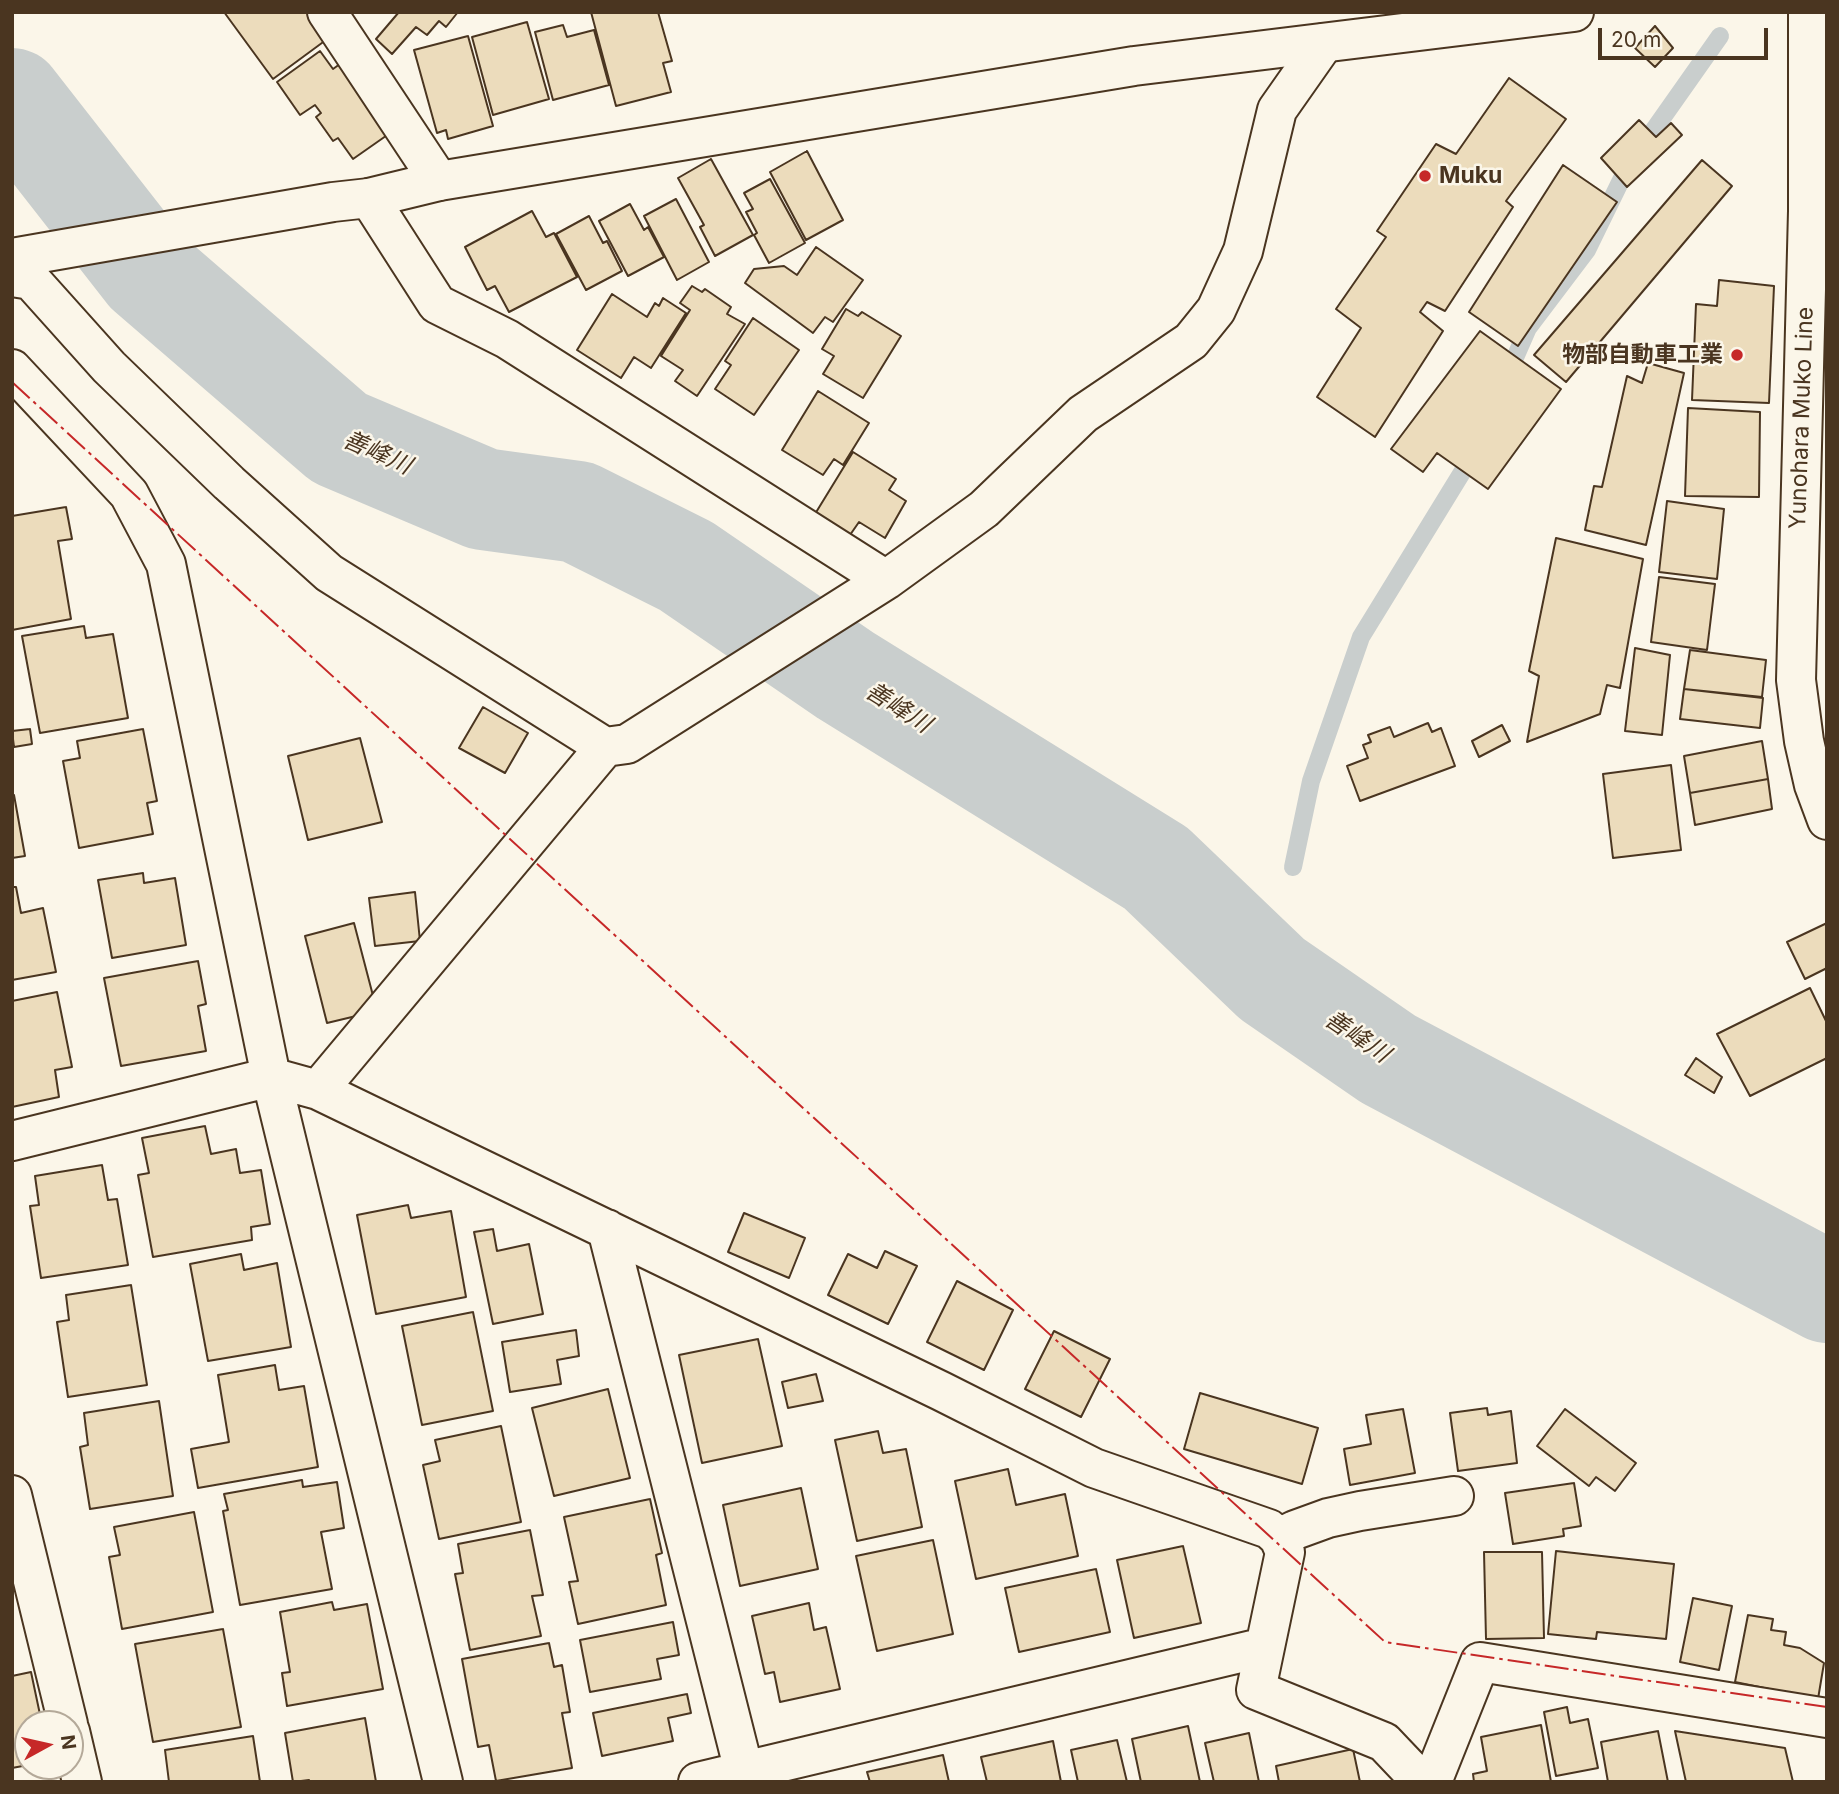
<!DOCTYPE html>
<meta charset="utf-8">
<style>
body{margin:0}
#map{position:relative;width:1839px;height:1794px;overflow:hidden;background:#fbf6e9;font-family:Inter,sans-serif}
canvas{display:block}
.frame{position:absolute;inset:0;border:14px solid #4a3520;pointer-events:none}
.north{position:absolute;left:14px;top:1710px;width:70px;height:70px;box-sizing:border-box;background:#fbf6e9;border:2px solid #b4a999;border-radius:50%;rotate:82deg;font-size:19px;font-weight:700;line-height:28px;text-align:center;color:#4a3520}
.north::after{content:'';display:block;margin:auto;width:24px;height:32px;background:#c62828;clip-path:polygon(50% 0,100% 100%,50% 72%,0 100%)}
.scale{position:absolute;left:1598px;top:28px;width:170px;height:32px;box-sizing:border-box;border:4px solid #4a3520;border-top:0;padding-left:9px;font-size:21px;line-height:24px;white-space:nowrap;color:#4a3520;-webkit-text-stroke:5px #fbf6e9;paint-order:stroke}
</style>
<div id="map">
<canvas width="1839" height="1794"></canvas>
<div class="frame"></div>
<div class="north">N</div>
<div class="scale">20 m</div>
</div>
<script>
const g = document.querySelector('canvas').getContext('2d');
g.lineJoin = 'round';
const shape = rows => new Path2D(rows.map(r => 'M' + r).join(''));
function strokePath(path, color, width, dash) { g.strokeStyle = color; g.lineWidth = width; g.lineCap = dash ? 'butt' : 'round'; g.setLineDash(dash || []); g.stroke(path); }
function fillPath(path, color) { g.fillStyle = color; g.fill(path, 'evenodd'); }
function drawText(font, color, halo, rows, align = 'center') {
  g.font = font + ' Inter,"Noto Sans JP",sans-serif'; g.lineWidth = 5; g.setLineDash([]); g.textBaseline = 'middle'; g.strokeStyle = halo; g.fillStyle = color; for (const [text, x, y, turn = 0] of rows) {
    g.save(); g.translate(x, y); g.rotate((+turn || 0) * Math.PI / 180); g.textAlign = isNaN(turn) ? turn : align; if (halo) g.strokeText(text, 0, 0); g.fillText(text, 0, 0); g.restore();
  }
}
const stream = shape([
 [1507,376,1528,328,1587,250,1627,168,1720,36],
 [1293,867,1311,781,1361,637,1474,453]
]);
const river = shape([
 [12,99,148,273,339,438,483,499,578,512,686,566,845,675,1156,868,1272,979,1388,1059,1827,1292]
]);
const building = shape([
 [224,12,312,12,330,37,273,79,224,12],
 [399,12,458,12,446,27,439,21,427,35,416,27,392,54,376,39,399,12],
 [591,12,658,12,672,61,663,63,671,92,616,106,591,12],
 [527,22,549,99,493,115,472,37,527,22],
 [563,25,567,37,594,30,609,85,553,100,535,32,563,25],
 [1655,26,1673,48,1655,67,1635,48,1655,26],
 [468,36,493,126,448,139,446,130,437,133,414,50,468,36],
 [320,51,333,69,344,61,393,131,353,159,338,138,333,141,316,117,321,113,315,105,300,115,277,82,320,51],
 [1509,78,1566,119,1506,201,1513,207,1445,311,1427,302,1420,312,1443,331,1375,437,1317,397,1361,328,1336,309,1386,237,1377,231,1436,144,1456,154,1509,78],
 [1639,120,1656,137,1671,123,1682,135,1627,187,1601,158,1639,120],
 [807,151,843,220,806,240,770,172,807,151],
 [711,159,753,235,715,256,700,227,704,225,678,178,711,159],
 [1702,160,1732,186,1566,382,1534,355,1702,160],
 [1563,165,1617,202,1518,346,1469,312,1563,165],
 [770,179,805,243,769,263,754,235,757,233,746,212,753,209,744,193,770,179],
 [676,199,709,262,677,280,644,216,676,199],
 [630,204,644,230,648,227,664,257,628,276,599,221,630,204],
 [532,211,546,237,554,233,577,277,509,312,495,286,487,290,465,247,532,211],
 [589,216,603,243,607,241,622,271,586,290,556,234,589,216],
 [816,247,863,280,833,322,825,317,813,333,745,283,754,269,784,266,797,275,816,247],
 [1719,280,1774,286,1769,403,1692,400,1696,304,1717,306,1719,280],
 [692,286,702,292,705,289,731,307,727,314,745,324,697,396,675,381,683,370,661,356,690,310,680,303,692,286],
 [612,294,647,317,655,303,659,306,663,298,686,313,651,368,634,357,621,378,577,350,612,294],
 [846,309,858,316,862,312,901,336,863,398,823,374,834,356,822,349,846,309],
 [753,318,799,350,754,415,715,389,731,365,725,361,753,318],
 [1480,331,1561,389,1488,489,1437,453,1423,472,1391,449,1480,331],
 [1648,363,1684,373,1646,545,1585,530,1594,486,1602,487,1627,376,1642,383,1648,363],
 [818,391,869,423,843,465,834,459,823,475,782,450,818,391],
 [1688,408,1760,412,1759,497,1685,496,1688,408],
 [853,452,896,479,889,490,906,501,885,538,859,522,850,535,815,514,853,452],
 [1667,501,1724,509,1717,579,1659,572,1667,501],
 [66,507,72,539,58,541,71,619,12,630,12,516,66,507],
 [1556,538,1643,559,1620,688,1607,685,1600,714,1527,742,1539,676,1529,671,1556,538],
 [1659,577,1715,584,1707,650,1651,642,1659,577],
 [84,626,86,638,113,634,128,718,40,733,22,636,84,626],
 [1635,648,1670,655,1662,735,1625,731,1635,648],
 [1690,650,1766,660,1762,697,1684,689,1690,650],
 [1684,689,1763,698,1760,728,1680,719,1684,689],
 [483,707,528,733,505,773,459,748,483,707],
 [1428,723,1432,732,1441,728,1455,766,1360,801,1347,766,1368,758,1363,745,1371,742,1368,735,1390,727,1394,737,1428,723],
 [1502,725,1510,741,1479,757,1472,741,1502,725],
 [30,729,32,744,14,747,12,731,30,729],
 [143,729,157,801,147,803,153,834,79,848,63,761,80,758,77,741,143,729],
 [360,738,382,822,308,840,288,756,360,738],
 [1762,741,1768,779,1690,793,1684,756,1762,741],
 [1671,765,1681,850,1613,858,1603,774,1671,765],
 [1768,779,1772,809,1695,825,1690,793,1768,779],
 [14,795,25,856,12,858,12,796,14,795],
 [143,873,144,883,175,878,186,945,112,958,98,880,143,873],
 [12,887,16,887,21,913,43,908,56,972,12,980,12,887],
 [415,892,420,941,375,946,369,898,415,892],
 [354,923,377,1011,327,1023,305,936,354,923],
 [1827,923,1827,968,1805,979,1787,942,1827,923],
 [198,961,206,1004,198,1006,206,1051,121,1066,104,978,198,961],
 [1810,988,1827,1023,1827,1058,1750,1096,1717,1034,1810,988],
 [57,992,72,1067,55,1070,59,1097,12,1107,12,1001,57,992],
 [1696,1058,1722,1077,1714,1093,1685,1075,1696,1058],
 [205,1126,211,1154,236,1149,240,1173,261,1170,270,1224,251,1227,252,1240,153,1257,138,1175,149,1173,142,1138,205,1126],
 [102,1165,108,1200,117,1199,128,1265,41,1278,30,1206,39,1205,35,1176,102,1165],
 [408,1205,411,1218,451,1211,466,1297,376,1314,357,1215,408,1205],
 [744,1213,805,1238,789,1278,728,1252,744,1213],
 [493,1229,497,1251,529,1244,543,1314,493,1324,474,1232,493,1229],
 [885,1251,917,1266,888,1324,828,1295,848,1254,877,1268,885,1251],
 [241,1254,244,1270,277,1263,291,1347,208,1361,190,1264,241,1254],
 [957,1281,1013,1310,984,1370,927,1342,957,1281],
 [131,1285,147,1385,68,1397,57,1322,69,1320,66,1295,131,1285],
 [473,1312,493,1411,422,1425,402,1326,473,1312],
 [576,1330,579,1356,557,1360,561,1384,510,1392,502,1342,576,1330],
 [1054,1331,1110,1359,1081,1417,1025,1389,1054,1331],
 [758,1339,782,1446,702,1463,679,1355,758,1339],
 [275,1365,279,1390,304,1386,318,1467,198,1488,191,1449,229,1442,218,1375,275,1365],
 [816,1374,823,1401,788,1408,782,1382,816,1374],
 [608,1389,630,1478,554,1496,532,1408,608,1389],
 [1200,1393,1318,1428,1302,1484,1184,1449,1200,1393],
 [159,1401,173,1496,90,1509,80,1447,88,1445,84,1413,159,1401],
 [1487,1408,1488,1415,1511,1411,1517,1463,1458,1471,1450,1413,1487,1408],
 [1403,1409,1415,1473,1350,1485,1344,1449,1371,1444,1366,1415,1403,1409],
 [1565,1409,1636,1463,1615,1491,1596,1477,1589,1486,1537,1446,1565,1409],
 [501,1426,521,1522,439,1539,423,1465,440,1461,435,1440,501,1426],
 [878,1431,883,1453,906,1449,922,1527,857,1541,835,1440,878,1431],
 [1008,1469,1016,1505,1065,1494,1078,1556,976,1579,955,1481,1008,1469],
 [302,1480,303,1487,337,1482,344,1528,321,1532,332,1589,240,1605,223,1511,228,1510,224,1494,302,1480],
 [1574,1483,1581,1526,1563,1529,1564,1536,1513,1544,1505,1493,1574,1483],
 [801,1488,818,1569,740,1586,723,1505,801,1488],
 [650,1499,662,1553,656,1555,666,1605,578,1624,569,1582,578,1581,564,1517,650,1499],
 [194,1512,213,1612,122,1629,109,1557,120,1555,114,1527,194,1512],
 [530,1530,543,1595,532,1596,541,1636,470,1650,455,1574,463,1573,458,1544,530,1530],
 [933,1540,953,1634,877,1651,856,1556,933,1540],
 [1183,1546,1201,1623,1134,1638,1117,1560,1183,1546],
 [1556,1551,1674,1564,1666,1639,1597,1632,1596,1639,1548,1634,1556,1551],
 [1484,1552,1542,1552,1544,1638,1486,1639,1484,1552],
 [1096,1569,1110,1632,1019,1652,1005,1588,1096,1569],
 [1693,1598,1732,1606,1719,1670,1680,1662,1693,1598],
 [332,1602,334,1610,367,1604,383,1689,287,1706,282,1673,290,1672,280,1612,332,1602],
 [809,1603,814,1630,826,1627,840,1689,780,1702,774,1672,765,1674,752,1616,809,1603],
 [1748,1615,1773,1619,1771,1630,1786,1632,1784,1645,1800,1648,1824,1663,1818,1699,1735,1682,1748,1615],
 [673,1622,679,1655,657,1659,661,1679,590,1692,580,1640,673,1622],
 [223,1629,241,1727,153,1742,135,1644,223,1629],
 [549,1643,554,1667,562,1665,570,1712,562,1713,572,1768,496,1781,489,1745,478,1747,462,1659,549,1643],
 [31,1672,42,1724,28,1724,28,1765,12,1768,12,1676,31,1672],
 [687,1694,691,1713,668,1718,673,1741,602,1756,593,1713,687,1694],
 [1567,1707,1570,1723,1588,1719,1598,1768,1556,1776,1544,1712,1567,1707],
 [365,1718,376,1782,310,1782,309,1780,293,1782,285,1733,365,1718],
 [1541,1725,1551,1782,1474,1782,1473,1774,1487,1771,1481,1737,1541,1725],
 [1188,1726,1200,1782,1141,1782,1132,1739,1188,1726],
 [1658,1731,1668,1782,1608,1782,1601,1742,1658,1731],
 [1675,1731,1785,1748,1793,1782,1686,1782,1675,1731],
 [1249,1733,1259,1782,1214,1782,1205,1743,1249,1733],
 [253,1736,260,1782,169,1782,165,1750,253,1736],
 [1117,1740,1127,1782,1078,1782,1071,1750,1117,1740],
 [1053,1741,1061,1782,987,1782,981,1757,1053,1741],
 [1353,1749,1360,1782,1279,1782,1276,1766,1353,1749],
 [943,1755,949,1782,870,1782,867,1772,943,1755]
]);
const street = shape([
 [327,12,439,181],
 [369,198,437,304,507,339,886,580],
 [12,277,31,280,109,367,229,483,329,573,605,747],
 [12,369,129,494,166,564,271,1077,318,1090,941,1391,1094,1468,1269,1529,1279,1538,1285,1552,1256,1690,1384,1742,1422,1782],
 [318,1090,605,747,627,744,886,580,984,509,1083,414,1191,341,1216,310,1243,251,1277,110,1324,43],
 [12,1141,271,1077,443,1782],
 [607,1229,744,1771],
 [12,1495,68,1724],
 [1279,1538,1295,1530,1328,1518,1360,1511,1454,1496],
 [70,1731,82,1782],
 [698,1782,1265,1647],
 [1432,1782,1480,1662,1827,1718]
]);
const secondary = shape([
 [1808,12,1808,211,1796,680,1804,741,1814,785,1827,820],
 [12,258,333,202,369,198,439,181,1134,66,1574,12]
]);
const power = shape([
 [12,382,1385,1642,1827,1707]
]);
const markers = [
 [1425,176,7,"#c62828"],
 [1737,355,7,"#c62828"]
];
const poiNames = [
 ["Muku",1439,176],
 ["物部自動車工業",1723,355,"right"]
];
const streetNames = [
 ["Yunohara Muko Line",1802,418,-88]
];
const waterNames = [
 ["善峰川",377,453,24],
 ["善峰川",898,708,32],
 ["善峰川",1357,1037,34]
];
strokePath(stream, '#c9cecd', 18);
strokePath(river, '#c9cecd', 102);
fillPath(building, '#ecdcbc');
strokePath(building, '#4a3520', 2);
strokePath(street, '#4a3520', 42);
strokePath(secondary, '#4a3520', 42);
strokePath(street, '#fbf6e9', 38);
strokePath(secondary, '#fbf6e9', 38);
strokePath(power, '#c62828', 2, [24, 5, 3.5, 5]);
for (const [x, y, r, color] of markers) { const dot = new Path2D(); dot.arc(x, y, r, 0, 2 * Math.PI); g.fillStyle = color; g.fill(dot); strokePath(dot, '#fbf6e9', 2.5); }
drawText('bold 23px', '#4a3520', '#fbf6e9', poiNames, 'left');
drawText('23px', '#4a3520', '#fbf6e9', streetNames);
drawText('italic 24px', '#4a3520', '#fbf6e9', waterNames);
</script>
